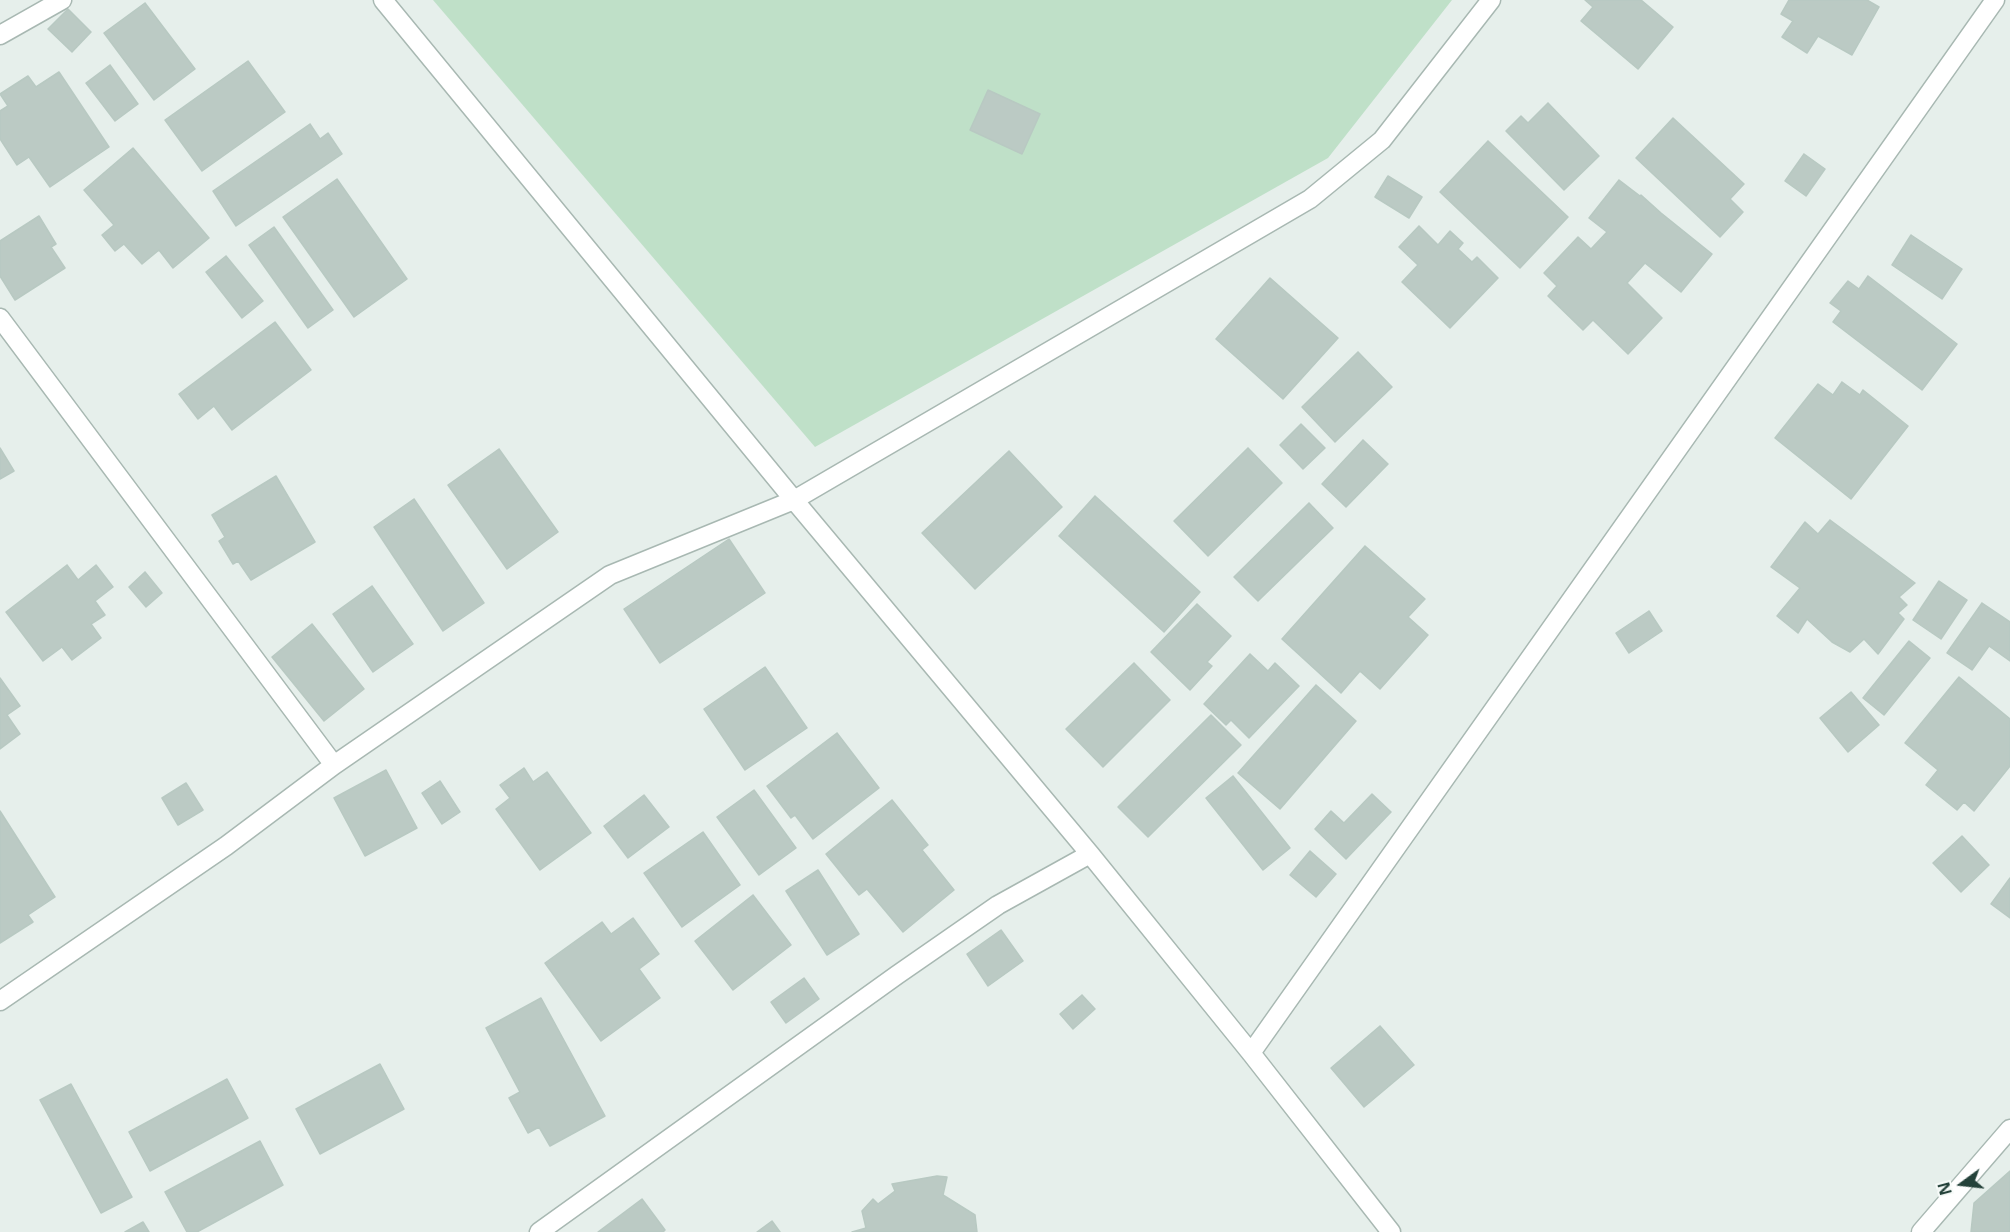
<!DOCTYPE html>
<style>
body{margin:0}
#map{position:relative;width:2010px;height:1232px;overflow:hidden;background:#e6efeb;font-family:"Noto Sans",sans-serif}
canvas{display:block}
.north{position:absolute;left:1932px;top:1154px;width:60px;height:60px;-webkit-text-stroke:4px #f7fbf9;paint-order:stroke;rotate:255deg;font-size:16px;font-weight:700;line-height:24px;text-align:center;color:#24423a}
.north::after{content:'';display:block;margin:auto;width:21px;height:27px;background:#24423a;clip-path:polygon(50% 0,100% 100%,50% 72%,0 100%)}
</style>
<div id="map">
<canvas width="2010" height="1232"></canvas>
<div class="north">N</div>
</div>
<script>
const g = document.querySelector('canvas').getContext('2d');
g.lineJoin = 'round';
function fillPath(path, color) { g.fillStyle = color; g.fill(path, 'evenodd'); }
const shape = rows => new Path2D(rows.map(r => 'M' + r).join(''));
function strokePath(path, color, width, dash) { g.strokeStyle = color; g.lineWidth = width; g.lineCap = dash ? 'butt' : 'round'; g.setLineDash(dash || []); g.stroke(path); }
const green = shape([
 [433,0,1452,0,1328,158,815,447]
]);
const building = shape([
 [1585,0,1641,0,1673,27,1638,69,1581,21,1593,7,1585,0],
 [1789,0,1867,0,1879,7,1852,55,1818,36,1807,53,1782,37,1793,21,1781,14,1789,0],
 [145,3,195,69,154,100,104,33,145,3],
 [68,9,91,32,72,52,48,29,68,9],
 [248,61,285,112,202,171,165,120,248,61],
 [110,65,138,104,115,121,86,83,110,65],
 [59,72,109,147,50,187,29,157,17,165,0,139,0,111,8,106,0,94,28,76,36,87,59,72],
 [988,90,1040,114,1022,154,970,130,988,90],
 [1548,103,1599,156,1564,190,1506,131,1521,116,1528,123,1548,103],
 [1673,118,1744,184,1730,199,1743,212,1720,237,1636,158,1673,118],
 [310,124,320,139,328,133,342,154,236,226,213,191,310,124],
 [1488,141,1568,217,1520,268,1440,192,1488,141],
 [133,148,209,238,173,268,159,250,142,264,124,244,115,251,102,235,114,225,84,190,133,148],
 [1804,154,1825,169,1806,196,1785,181,1804,154],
 [1388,176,1422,197,1409,218,1375,197,1388,176],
 [337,179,407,279,354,317,283,217,337,179],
 [1619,180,1640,196,1641,195,1661,213,1712,254,1681,292,1645,263,1627,283,1662,318,1628,354,1593,320,1583,330,1548,296,1557,286,1544,273,1578,237,1591,249,1607,232,1589,218,1619,180],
 [39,216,56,244,51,247,65,268,15,300,0,276,0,241,39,216],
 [1419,226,1438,245,1450,231,1463,243,1458,249,1472,262,1477,257,1498,278,1450,328,1402,282,1418,265,1399,247,1419,226],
 [274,227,333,310,308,328,249,245,274,227],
 [1911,235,1962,269,1942,299,1892,265,1911,235],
 [226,256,263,301,242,318,206,272,226,256],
 [1868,276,1957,344,1922,390,1833,322,1841,311,1830,303,1848,281,1859,289,1868,276],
 [1270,278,1338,338,1283,399,1216,339,1270,278],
 [275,322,311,370,232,430,214,406,198,419,179,394,275,322],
 [1358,352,1392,387,1335,442,1302,407,1358,352],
 [1842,382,1860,395,1863,390,1908,426,1851,499,1775,438,1818,384,1833,395,1842,382],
 [1301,424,1325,448,1303,469,1280,445,1301,424],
 [1363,440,1388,464,1346,507,1322,484,1363,440],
 [0,448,14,471,0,479,0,448],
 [1248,448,1282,483,1208,556,1174,521,1248,448],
 [499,449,558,532,507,569,448,485,499,449],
 [1009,451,1062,507,975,589,922,533,1009,451],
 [276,476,315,542,251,580,238,561,233,564,219,541,225,537,212,515,276,476],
 [1095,496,1200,592,1164,632,1059,536,1095,496],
 [414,499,484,603,443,631,374,527,414,499],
 [1309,503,1333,528,1258,601,1234,577,1309,503],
 [1830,520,1915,583,1899,597,1907,605,1898,613,1904,619,1878,654,1864,639,1850,652,1832,642,1807,619,1798,633,1777,616,1800,588,1771,567,1805,522,1818,534,1830,520],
 [729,539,765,593,660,663,624,609,729,539],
 [1365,546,1425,599,1408,617,1428,635,1380,689,1360,671,1341,693,1282,639,1365,546],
 [67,565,78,580,96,565,113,587,95,601,105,615,91,624,101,638,72,660,62,647,43,661,6,612,67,565],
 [145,572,162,593,146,607,129,587,145,572],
 [1939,581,1967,600,1941,639,1913,620,1939,581],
 [372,586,413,644,373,672,333,614,372,586],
 [1982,603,2010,622,2010,661,1989,646,1972,670,1947,653,1982,603],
 [1197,604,1231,636,1207,662,1212,666,1190,690,1151,652,1197,604],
 [1649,611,1662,631,1629,653,1616,633,1649,611],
 [312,624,364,689,324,721,272,657,312,624],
 [1909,641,1930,658,1884,715,1863,698,1909,641],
 [1250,654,1268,671,1275,663,1299,686,1249,738,1231,720,1226,725,1204,704,1250,654],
 [1134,663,1170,700,1103,767,1066,729,1134,663],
 [765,667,807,728,745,770,704,709,765,667],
 [1959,677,2010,719,2010,766,1974,811,1964,802,1957,810,1926,785,1938,770,1905,743,1959,677],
 [0,678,20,706,7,715,20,734,0,749,0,678],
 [1316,685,1356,721,1280,809,1238,773,1316,685],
 [1851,692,1879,725,1848,752,1820,718,1851,692],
 [1211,715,1241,745,1148,837,1118,807,1211,715],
 [837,733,879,788,813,839,795,815,791,818,767,786,837,733],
 [524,768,533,782,547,772,591,833,540,870,496,809,510,798,500,785,524,768],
 [386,770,417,828,365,856,334,798,386,770],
 [1233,776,1290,848,1263,870,1206,798,1233,776],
 [440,781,460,812,442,824,422,793,440,781],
 [186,783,203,810,178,825,162,798,186,783],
 [754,790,796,848,759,875,717,817,754,790],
 [1372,794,1391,812,1346,859,1315,829,1331,811,1344,823,1372,794],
 [644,795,669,827,628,858,604,826,644,795],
 [892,800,928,845,922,850,954,890,903,932,867,889,859,895,826,854,892,800],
 [0,811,55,897,28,915,33,922,0,943,0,811],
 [703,832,740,885,682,927,644,873,703,832],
 [1962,836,1989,865,1961,892,1933,863,1962,836],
 [1310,851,1336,874,1316,897,1290,875,1310,851],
 [818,870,859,934,827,955,786,891,818,870],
 [2010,878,2010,918,1991,904,2010,878],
 [753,895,791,945,733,990,695,941,753,895],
 [633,918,659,954,639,969,660,998,601,1041,545,963,602,922,611,934,633,918],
 [1001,930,1023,961,988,986,967,954,1001,930],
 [804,978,819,999,786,1023,771,1002,804,978],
 [1082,995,1095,1009,1073,1029,1060,1014,1082,995],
 [541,998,605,1116,550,1146,539,1127,528,1133,509,1098,520,1092,486,1028,541,998],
 [1380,1026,1414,1065,1364,1107,1331,1068,1380,1026],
 [380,1064,404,1109,320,1154,296,1109,380,1064],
 [227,1079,248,1118,150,1171,129,1132,227,1079],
 [71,1084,132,1197,101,1213,40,1100,71,1084],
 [260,1141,283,1185,197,1232,187,1232,165,1192,260,1141],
 [2010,1171,2010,1232,1971,1232,1974,1203,2010,1171],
 [937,1176,947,1177,943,1195,975,1215,977,1232,852,1232,866,1228,862,1211,873,1199,878,1204,895,1191,892,1184,937,1176],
 [642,1199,665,1230,663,1232,598,1232,642,1199],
 [772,1221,780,1232,757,1232,772,1221],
 [143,1222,149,1232,125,1232,143,1222]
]);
const minor = shape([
 [383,0,794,500,1090,854,1251,1053,1391,1232],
 [0,35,62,0],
 [0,318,334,765],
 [0,1001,226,846,334,765,610,575,794,500,1310,199,1382,140,1491,0],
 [1251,1053,1995,0],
 [539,1232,897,975,998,905,1090,854],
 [1921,1232,2010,1129]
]);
fillPath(green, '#bfe0c8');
fillPath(building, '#bbcac4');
strokePath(building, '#b8c9c2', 1.5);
strokePath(minor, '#a8b8b2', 21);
strokePath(minor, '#fff', 18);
</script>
